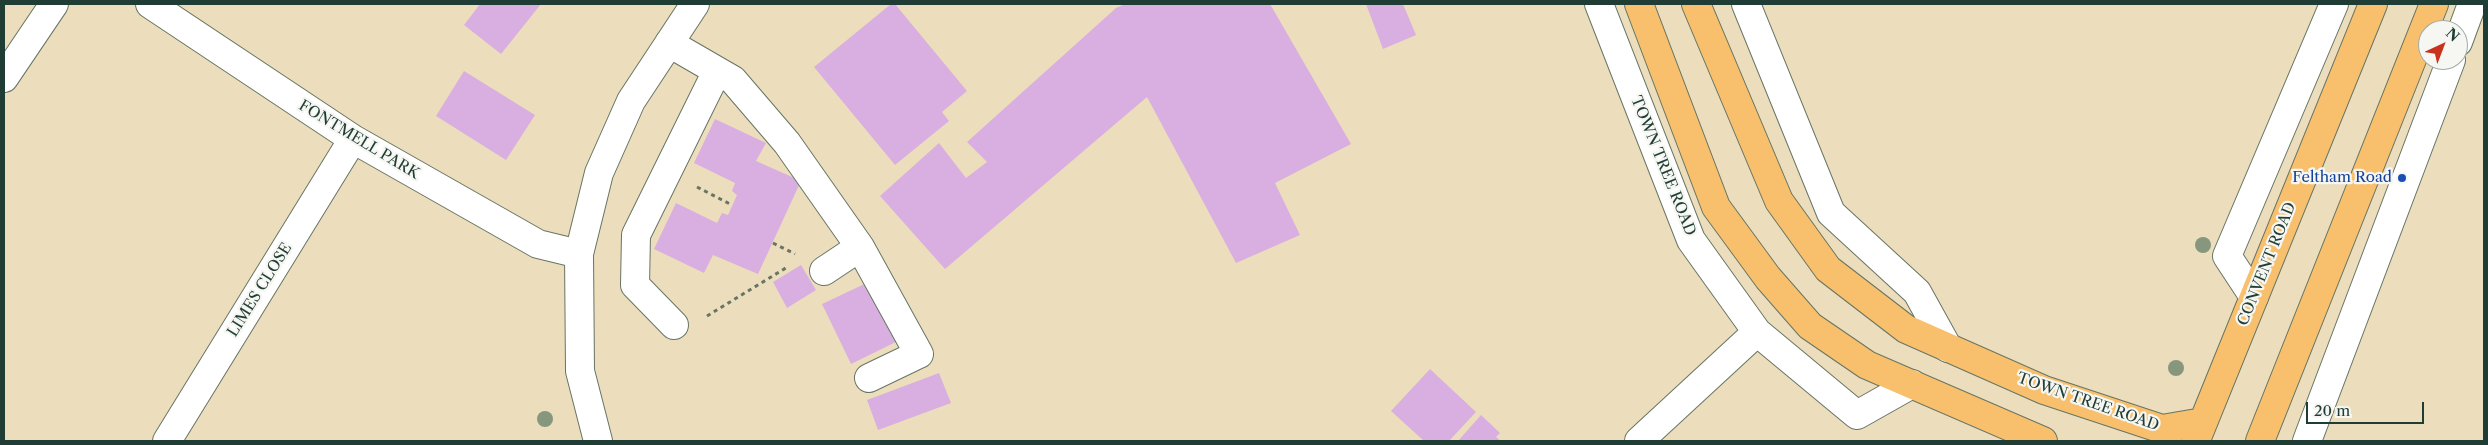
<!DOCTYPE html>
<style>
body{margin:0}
#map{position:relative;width:2488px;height:445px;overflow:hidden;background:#ecdebc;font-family:"Libre Caslon Text",serif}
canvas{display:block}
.frame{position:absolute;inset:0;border:5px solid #1f3d34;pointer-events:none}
.north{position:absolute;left:2418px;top:20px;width:50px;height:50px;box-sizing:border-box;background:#f6f6f2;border:1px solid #a0aca6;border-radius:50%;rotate:43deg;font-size:14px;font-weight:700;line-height:20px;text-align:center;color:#1f3d34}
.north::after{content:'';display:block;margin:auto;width:18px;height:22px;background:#c8321e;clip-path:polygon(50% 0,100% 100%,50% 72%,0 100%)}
.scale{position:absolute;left:2306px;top:402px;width:118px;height:22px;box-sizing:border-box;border:2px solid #1f3d34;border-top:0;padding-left:6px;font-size:15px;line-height:18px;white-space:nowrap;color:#1f3d34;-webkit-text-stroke:4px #f6f6f2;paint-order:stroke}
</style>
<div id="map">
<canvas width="2488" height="445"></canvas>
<div class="frame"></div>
<div class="north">N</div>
<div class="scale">20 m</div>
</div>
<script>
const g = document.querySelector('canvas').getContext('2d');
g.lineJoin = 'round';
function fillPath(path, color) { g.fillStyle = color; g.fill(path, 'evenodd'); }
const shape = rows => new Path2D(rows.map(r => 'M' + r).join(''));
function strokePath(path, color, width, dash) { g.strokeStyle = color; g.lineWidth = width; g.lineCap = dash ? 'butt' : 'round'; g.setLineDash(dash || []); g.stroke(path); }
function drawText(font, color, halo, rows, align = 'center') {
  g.font = font + ' "Libre Caslon Text",serif'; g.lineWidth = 4.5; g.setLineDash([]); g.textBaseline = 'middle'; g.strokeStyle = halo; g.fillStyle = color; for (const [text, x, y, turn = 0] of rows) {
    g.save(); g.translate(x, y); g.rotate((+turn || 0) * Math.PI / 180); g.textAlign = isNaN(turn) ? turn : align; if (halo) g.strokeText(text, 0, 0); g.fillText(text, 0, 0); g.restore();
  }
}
const building = shape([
 [480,4,541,4,501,54,464,25],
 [891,4,895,4,967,91,942,112,949,121,895,165,814,67],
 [1125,4,1270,4,1351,144,1275,183,1300,235,1236,263,1147,97,945,269,880,196,939,143,966,178,987,162,967,142,1116,8],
 [1366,4,1403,4,1416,35,1383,49],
 [464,71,535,115,506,160,436,116],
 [715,119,766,143,756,161,801,181,758,274,713,255,704,273,654,249,676,203,717,223,722,213,728,215,737,195,732,191,735,183,694,163],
 [801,265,816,290,787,308,773,282],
 [875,279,904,338,851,364,822,304],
 [1430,369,1476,412,1449,441,1424,441,1391,411],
 [939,373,951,403,878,430,867,400],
 [1481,415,1500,433,1496,437,1501,441,1458,441]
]);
const path = shape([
 [697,187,732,205],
 [773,243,795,254],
 [707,316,789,266]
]);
const minor = shape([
 [150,4,353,139,538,244,579,254],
 [1599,4,1691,240,1757,332,1857,415,1912,384],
 [1746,4,1831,213,1917,292,1948,348],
 [2458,42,2472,4],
 [669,43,733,80,787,143,860,247,919,354,869,378],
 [4,78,54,4],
 [824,271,860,247],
 [2254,297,2227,256,2334,4],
 [674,325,635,285,636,235,717,71],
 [167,441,353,139],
 [598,441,580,371,579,254,599,173,631,101,695,4],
 [1639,441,1757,332],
 [2307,441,2451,60]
]);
const major = shape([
 [1639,4,1716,207,1768,278,1810,326,1867,365,2043,441],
 [1696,4,1779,201,1828,269,1906,329,2044,390,2162,429,2203,422],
 [2196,440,2373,4],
 [2260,441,2434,4]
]);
const trees = [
 [2203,245],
 [2176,368],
 [545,419]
];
const markers = [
 [2402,178,5,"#1a4fb4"]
];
const streetNames = [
 ["FONTMELL PARK",359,140,31],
 ["TOWN TREE ROAD",1663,166,68],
 ["CONVENT ROAD",2267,264,-68],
 ["LIMES CLOSE",260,290,-58],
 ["TOWN TREE ROAD",2088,402,19]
];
const transitNames = [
 ["Feltham Road",2392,178]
];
fillPath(building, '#d8afe0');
strokePath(minor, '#677564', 30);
strokePath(major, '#677564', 30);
strokePath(path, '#677564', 3, [4, 4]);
strokePath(minor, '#fff', 28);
strokePath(major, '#f8bf6c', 28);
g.fillStyle = '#87977d';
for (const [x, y] of trees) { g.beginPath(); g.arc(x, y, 8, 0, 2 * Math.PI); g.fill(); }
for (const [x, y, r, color] of markers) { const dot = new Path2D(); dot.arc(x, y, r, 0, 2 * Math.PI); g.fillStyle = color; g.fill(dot); strokePath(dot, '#f6f6f2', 2); }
drawText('15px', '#1f3d34', '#f6f6f2', streetNames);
drawText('15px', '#164399', '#f6f6f2', transitNames, 'right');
</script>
